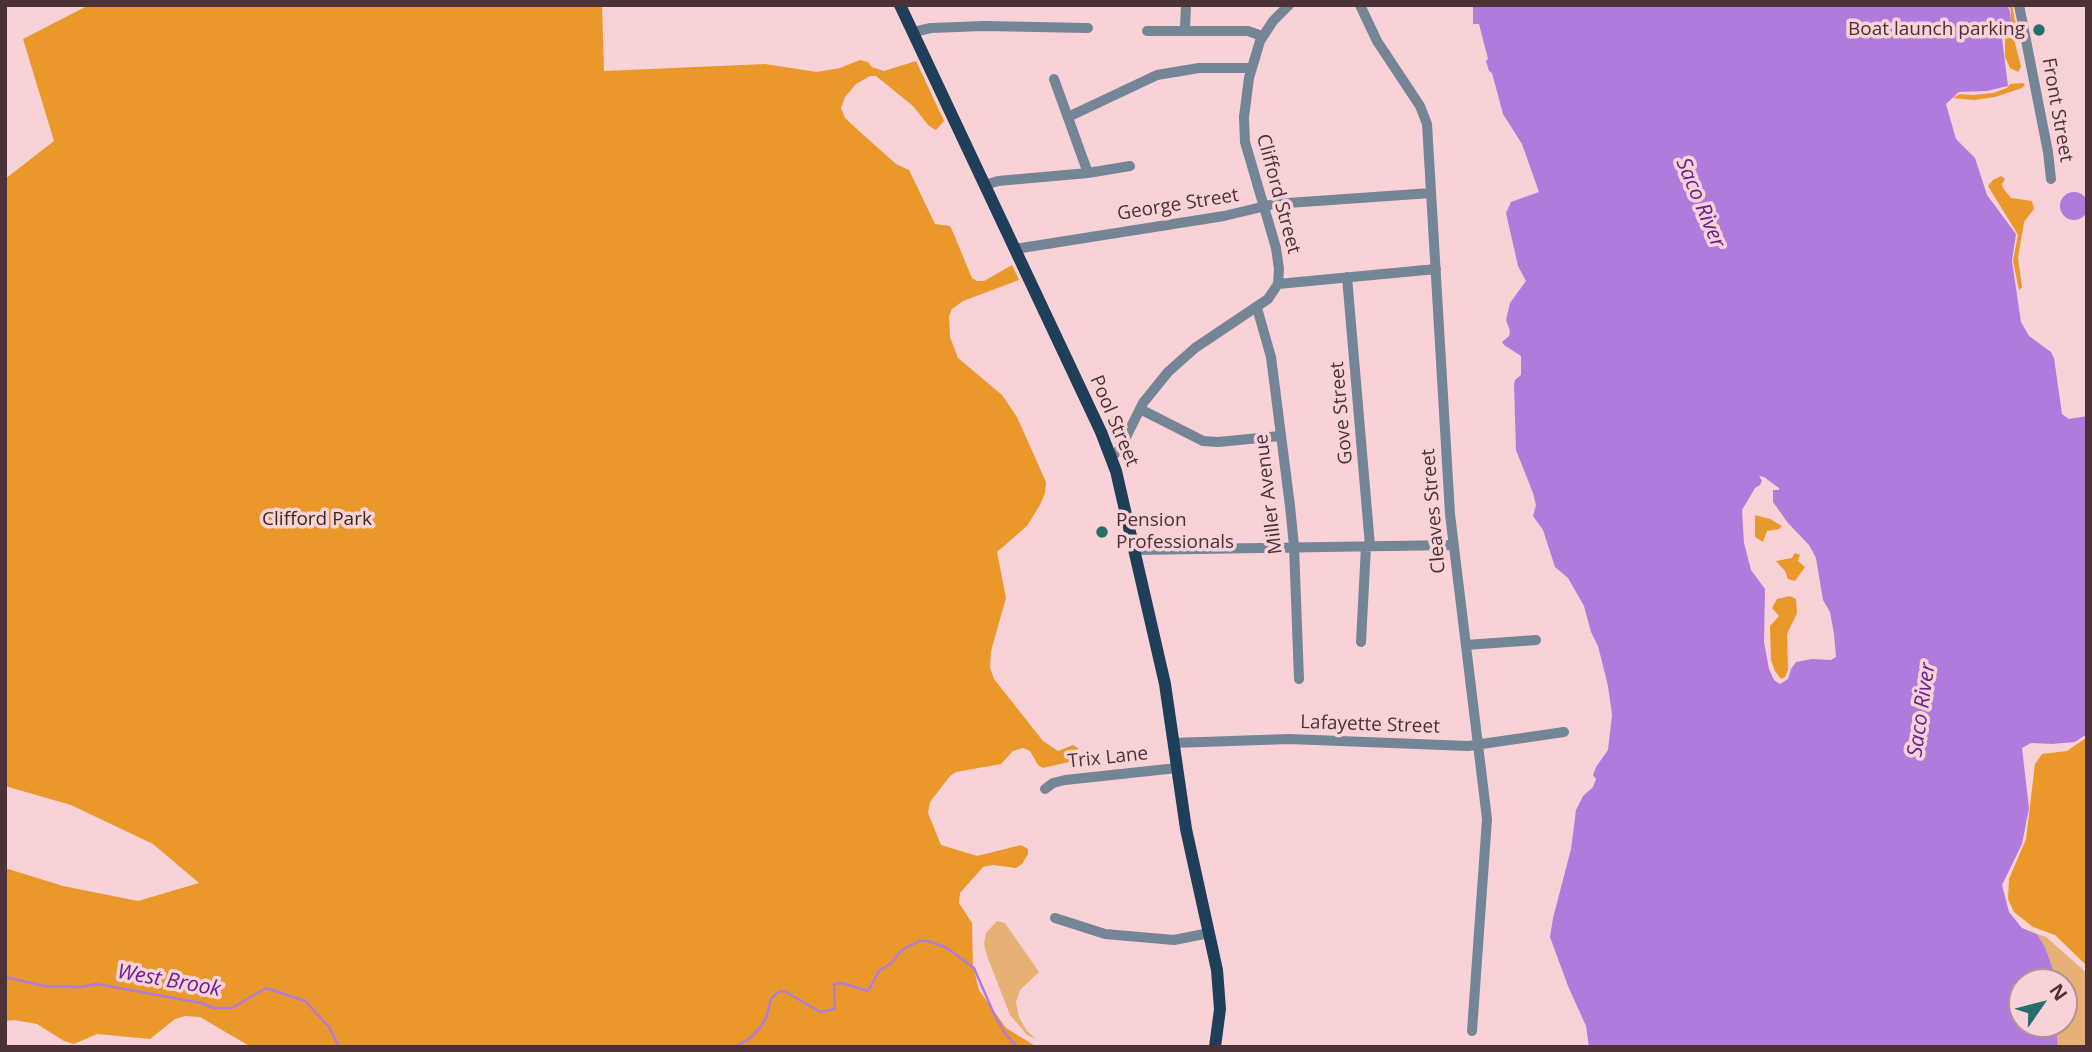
<!DOCTYPE html>
<style>
body{margin:0}
#map{position:relative;width:2092px;height:1052px;overflow:hidden;background:#f8d2d7;font-family:"Open Sans",sans-serif}
canvas{display:block}
.frame{position:absolute;inset:0;border:7px solid #4b3237;pointer-events:none}
.north{position:absolute;left:2008px;top:968px;width:70px;height:70px;box-sizing:border-box;background:#f8d2d7;border:2px solid #b39297;border-radius:50%;rotate:55deg;font-size:19px;font-weight:700;line-height:28px;text-align:center;color:#4b3237}
.north::after{content:'';display:block;margin:auto;width:24px;height:32px;background:#266f6a;clip-path:polygon(50% 0,100% 100%,50% 72%,0 100%)}
</style>
<div id="map">
<canvas width="2092" height="1052"></canvas>
<div class="frame"></div>
<div class="north">N</div>
</div>
<script>
const g = document.querySelector('canvas').getContext('2d');
g.lineJoin = 'round';
function fillPath(path, color) { g.fillStyle = color; g.fill(path, 'evenodd'); }
const shape = rows => new Path2D(rows.map(r => 'M' + r).join(''));
function strokePath(path, color, width, dash) { g.strokeStyle = color; g.lineWidth = width; g.lineCap = dash ? 'butt' : 'round'; g.setLineDash(dash || []); g.stroke(path); }
function drawText(font, color, halo, rows, align = 'center') {
  g.font = font + ' "Open Sans",sans-serif'; g.lineWidth = 7; g.setLineDash([]); g.textBaseline = 'middle'; g.strokeStyle = halo; g.fillStyle = color; for (const [text, x, y, turn = 0] of rows) {
    g.save(); g.translate(x, y); g.rotate((+turn || 0) * Math.PI / 180); g.textAlign = isNaN(turn) ? turn : align; if (halo) g.strokeText(text, 0, 0); g.fillText(text, 0, 0); g.restore();
  }
}
const green = shape([
 [997,921,1005,923,1039,972,1020,990,1016,1002,1019,1017,1027,1031,1036,1039,1027,1035,1010,1015,987,956,984,944,986,933],
 [2037,934,2046,937,2087,973,2087,1047,2058,1047,2056,1024,2064,1024,2064,982,2055,982,2055,975,2045,947]
]);
const forest = shape([
 [89,5,602,5,604,71,765,64,817,72,840,68,860,60,868,62,872,67,884,71,916,61,944,121,936,130,929,126,913,106,876,76,870,76,856,84,845,97,841,108,845,118,858,130,896,164,909,170,935,224,950,226,952,230,972,278,977,281,984,281,1012,265,1019,280,963,301,952,309,949,316,950,337,958,358,1002,395,1017,417,1046,482,1045,493,1040,505,1027,526,997,552,1006,598,991,651,990,668,994,679,1043,741,1058,751,1073,745,1078,748,1079,753,1077,760,1043,768,1038,765,1030,751,1023,748,1013,751,1001,764,956,772,950,776,930,802,928,813,941,845,977,856,1021,845,1028,849,1028,854,1022,864,1016,868,993,865,983,867,960,893,959,903,972,923,973,966,979,990,1006,1028,1037,1047,251,1047,200,1017,185,1016,175,1019,150,1039,97,1034,74,1044,64,1041,37,1024,14,1020,5,1021,5,868,63,886,138,901,199,883,153,844,71,805,5,786,5,179,54,141,23,39],
 [2008,5,2012,5,2017,31,2015,43,2021,67,2018,72,2010,68,2005,57,2005,37,2011,22,2011,10],
 [2023,83,2025,85,2022,88,1995,97,1974,100,1953,98,1960,94,1973,95,1993,93,2007,88,2010,84],
 [2001,176,2005,179,2002,184,2003,188,2011,198,2032,201,2034,209,2024,222,2018,258,2022,287,2019,290,2013,261,2018,235,1988,186,1993,180],
 [1755,515,1770,519,1782,526,1779,529,1767,531,1763,542,1755,537],
 [1795,553,1800,555,1798,561,1805,567,1795,581,1788,579,1785,571,1776,561,1792,558],
 [1790,596,1796,599,1797,613,1787,634,1788,670,1785,677,1781,679,1775,671,1771,660,1770,626,1779,616,1772,608,1777,599],
 [2087,737,2087,966,2055,935,2033,927,2014,912,2008,899,2009,879,2026,839,2035,764,2042,754,2067,751]
]);
const water = shape([
 [1473,5,2007,5,2010,11,2011,22,2002,38,2008,86,1987,91,1959,92,1946,104,1956,139,1975,158,1987,195,2016,234,2012,261,2021,322,2029,336,2051,352,2054,358,2062,414,2069,419,2087,416,2087,734,2075,742,2052,744,2031,743,2022,748,2029,808,2022,844,2002,885,2009,912,2022,928,2037,934,2045,947,2055,975,2055,982,2022,982,2022,1024,2056,1024,2058,1047,1589,1047,1586,1026,1568,986,1550,937,1553,918,1571,849,1576,810,1583,796,1593,787,1596,779,1593,775,1596,767,1608,750,1612,715,1608,686,1598,646,1591,632,1584,606,1568,578,1555,567,1543,530,1533,516,1536,505,1533,493,1516,450,1514,385,1515,380,1521,375,1521,356,1504,345,1502,342,1509,336,1510,331,1506,320,1510,303,1526,281,1518,266,1506,213,1511,202,1539,192,1522,144,1503,114,1492,73,1489,71,1486,61,1488,59,1479,24,1473,24],
 [1759,476,1764,477,1779,488,1779,490,1773,490,1773,502,1788,523,1809,545,1816,558,1823,600,1830,612,1834,634,1836,657,1831,660,1812,659,1796,662,1791,669,1788,679,1780,684,1774,680,1769,669,1764,642,1765,589,1751,570,1744,543,1742,510,1755,488,1760,485,1762,481],
 '2060 206a14 14 0 1 1 28 0a14 14 0 1 1-28 0Z'
]);
const stream = shape([
 [5,977,44,986,80,987,97,984,201,1003,213,1008,232,1008,266,988,305,1001,329,1027,339,1047],
 [735,1047,749,1039,760,1028,766,1018,771,999,776,994,781,991,786,992,820,1012,835,1009,834,984,842,983,868,991,879,971,890,964,902,950,919,941,928,941,947,948,974,968,994,1014,1004,1032,1017,1047]
]);
const minor = shape([
 [1360,5,1377,41,1420,106,1427,124,1450,514,1487,819,1472,1031],
 [2019,5,2048,152,2051,179],
 [1185,29,1186,5],
 [1147,31,1248,31,1262,36],
 [913,32,931,28,984,26,1088,28],
 [1054,79,1088,173],
 [1068,117,1157,75,1199,68,1251,68],
 [985,185,998,181,1088,173,1130,166],
 [1015,249,1224,216,1274,204,1431,193],
 [1347,277,1370,546],
 [1278,284,1436,269],
 [1257,308,1271,357,1290,506,1294,546,1299,679],
 [1140,409,1203,441,1218,442,1280,436],
 [1111,457,1120,449,1143,403,1168,372,1195,348,1268,299,1278,284,1279,269,1276,248,1245,142,1244,117,1249,78,1260,41,1273,21,1289,5],
 [1134,550,1453,545],
 [1361,642,1366,546],
 [1466,645,1536,640],
 [1173,743,1289,739,1468,746,1564,732],
 [1045,789,1053,783,1065,780,1177,768],
 [1055,918,1105,934,1174,940,1209,933]
]);
const major = shape([
 [900,5,1101,432,1116,471,1165,684,1186,829,1217,970,1220,1009,1215,1047]
]);
const markers = [
 [2039,30,7,"#266f6a"],
 [1102,532,7,"#266f6a"]
];
const poiNames = [
 ["Boat launch parking",2025,30],
 ["Pension",1116,521,"left"],
 ["Professionals",1116,543,"left"]
];
const streetNames = [
 ["Front Street",2057,110,80],
 ["Clifford Street",1278,194,75],
 ["George Street",1178,205,-9],
 ["Gove Street",1342,413,-95],
 ["Pool Street",1114,421,67],
 ["Miller Avenue",1269,494,-97],
 ["Cleaves Street",1434,511,-95],
 ["Lafayette Street",1370,725,2],
 ["Trix Lane",1108,758,-6]
];
const parkNames = [
 ["Clifford Park",317,520]
];
const waterNames = [
 ["Saco River",1700,203,67],
 ["Saco River",1922,710,-82],
 ["West Brook",169,981,10]
];
fillPath(green, '#e7b175');
fillPath(forest, '#ea982a');
fillPath(water, '#b17bde');
strokePath(stream, '#b17bde', 2.5);
strokePath(minor, '#748596', 10);
strokePath(major, '#1f3e5a', 12);
for (const [x, y, r, color] of markers) { const dot = new Path2D(); dot.arc(x, y, r, 0, 2 * Math.PI); g.fillStyle = color; g.fill(dot); strokePath(dot, '#f8d2d7', 2.5); }
drawText('19px', '#4b3237', '#f8d2d7', poiNames, 'right');
drawText('19px', '#4b3237', '#f8d2d7', streetNames);
drawText('19px', '#3a2a19', '#f8d2d7', parkNames);
drawText('italic 21px', '#682096', '#f8d2d7', waterNames);
</script>
